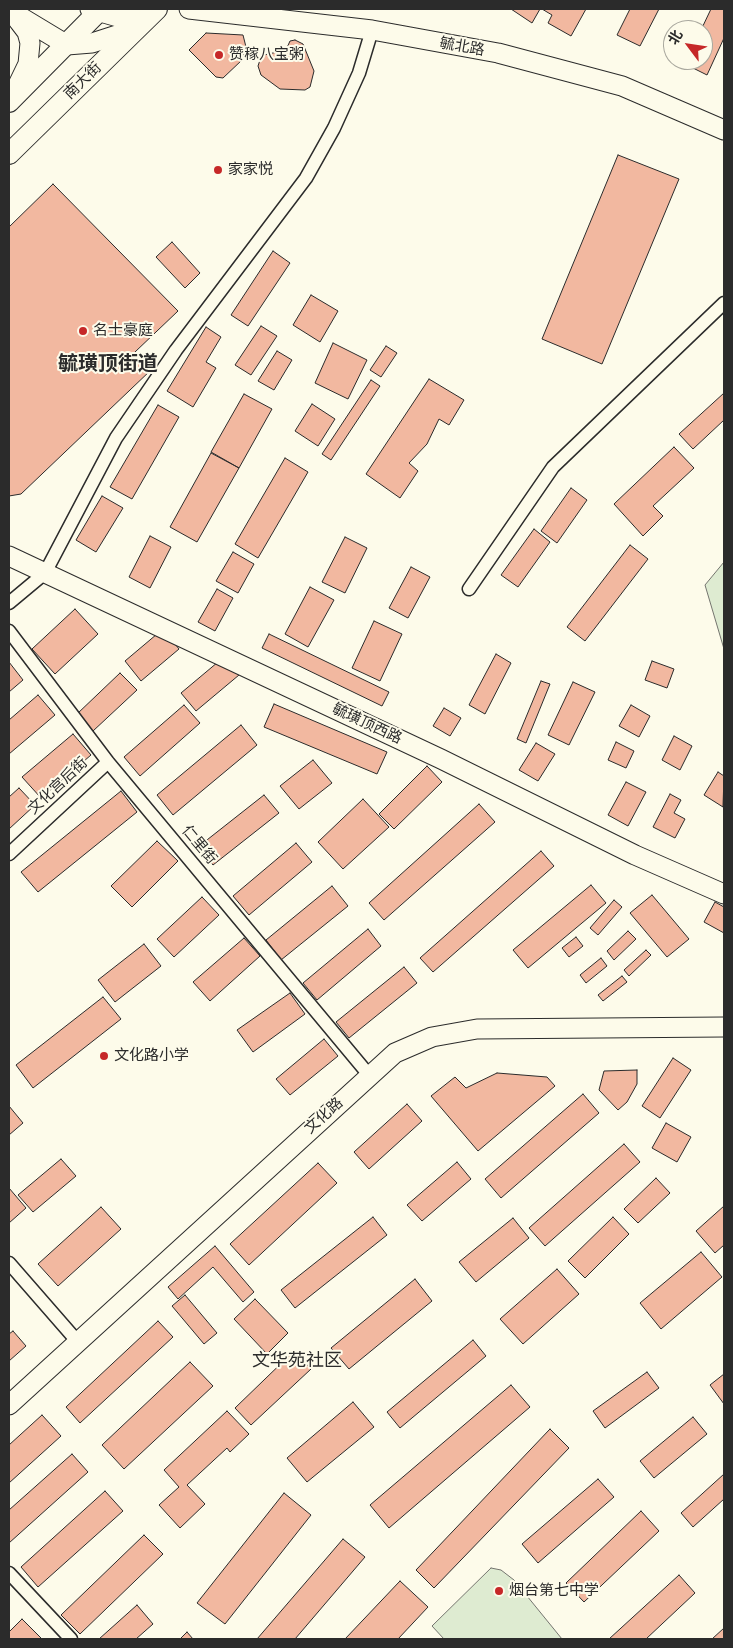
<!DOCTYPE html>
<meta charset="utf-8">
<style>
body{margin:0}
#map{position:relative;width:733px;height:1648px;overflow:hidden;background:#fdfbea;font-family:"Fira Sans","Noto Sans SC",sans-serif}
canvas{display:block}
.frame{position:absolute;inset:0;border:10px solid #2b2b2b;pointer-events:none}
.north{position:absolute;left:663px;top:20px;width:50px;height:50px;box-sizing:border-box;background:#fdfbea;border:1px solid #a9a89e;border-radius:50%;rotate:301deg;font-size:14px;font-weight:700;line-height:20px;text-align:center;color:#2b2b2b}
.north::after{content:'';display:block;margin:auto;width:18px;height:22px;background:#c62828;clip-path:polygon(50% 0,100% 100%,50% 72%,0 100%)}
</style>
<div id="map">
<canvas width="733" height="1648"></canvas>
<div class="frame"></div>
<div class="north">北</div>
</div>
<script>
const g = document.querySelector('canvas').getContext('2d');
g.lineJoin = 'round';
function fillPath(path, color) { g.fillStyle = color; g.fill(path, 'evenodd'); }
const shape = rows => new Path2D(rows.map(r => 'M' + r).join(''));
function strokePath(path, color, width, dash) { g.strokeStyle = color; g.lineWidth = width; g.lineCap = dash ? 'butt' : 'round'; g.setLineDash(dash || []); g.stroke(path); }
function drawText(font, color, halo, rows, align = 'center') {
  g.font = font + ' "Fira Sans","Noto Sans SC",sans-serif'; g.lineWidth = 4; g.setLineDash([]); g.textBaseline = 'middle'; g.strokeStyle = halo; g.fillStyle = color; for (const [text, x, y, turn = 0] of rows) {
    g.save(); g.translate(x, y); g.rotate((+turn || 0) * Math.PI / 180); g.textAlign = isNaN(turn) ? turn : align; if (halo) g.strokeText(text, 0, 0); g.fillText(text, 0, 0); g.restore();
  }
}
const green = shape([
 [724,562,724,649,705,585,724,562],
 [491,1568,501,1570,514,1580,562,1639,444,1639,432,1626,491,1568]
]);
const building = shape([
 [511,9,540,9,532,23,511,9],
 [542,9,586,9,571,36,548,23,552,15,542,9],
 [630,9,659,9,640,46,617,35,630,9],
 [711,9,724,9,724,38,707,75,685,64,687,60,703,60,703,30,701,30,711,9],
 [206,33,243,35,246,47,242,60,223,78,216,77,189,50,206,33],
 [295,40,303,44,314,71,310,87,305,90,280,89,261,75,258,66,260,60,264,55,286,50,290,41,295,40],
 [618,155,679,179,602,364,542,339,618,155],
 [53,184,178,311,135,352,152,369,21,494,9,496,9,227,53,184],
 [172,242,200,273,185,288,156,257,172,242],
 [273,251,290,263,248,326,231,315,273,251],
 [311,295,338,311,320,342,293,325,311,295],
 [261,326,277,336,251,375,235,365,261,326],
 [206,327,221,337,206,362,216,368,193,407,167,391,206,327],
 [333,343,367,360,348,399,315,383,333,343],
 [386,346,397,353,381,377,370,370,386,346],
 [277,351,292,360,274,390,258,381,277,351],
 [429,379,464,400,449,425,439,419,427,444,409,463,418,471,400,498,366,474,429,379],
 [371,380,380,386,331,460,322,454,371,380],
 [724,393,724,420,693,449,679,434,724,393],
 [244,394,272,409,239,468,211,452,244,394],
 [312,404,335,419,318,446,295,431,312,404],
 [158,405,179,417,132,499,110,487,158,405],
 [674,447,694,468,653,506,663,516,643,536,614,504,674,447],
 [211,453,239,468,197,542,170,527,211,453],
 [285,458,308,472,258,558,235,544,285,458],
 [571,488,587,500,557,543,541,531,571,488],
 [102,496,123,508,96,552,76,540,102,496],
 [534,529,550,542,518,587,501,575,534,529],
 [150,536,171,547,150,588,129,577,150,536],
 [345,537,367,548,345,593,322,582,345,537],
 [630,545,648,559,585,641,567,627,630,545],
 [233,552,254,564,238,593,216,581,233,552],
 [411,567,430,577,408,618,389,608,411,567],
 [310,587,334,600,308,647,285,634,310,587],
 [217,589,233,598,215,631,198,622,217,589],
 [75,609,98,634,55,674,32,649,75,609],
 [374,621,402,634,380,681,352,668,374,621],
 [163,629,179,649,141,681,125,661,163,629],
 [269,634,389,692,382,706,262,648,269,634],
 [496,654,511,663,485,714,469,705,496,654],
 [224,657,239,675,196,711,181,693,224,657],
 [652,661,674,669,667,688,645,680,652,661],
 [9,662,23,680,9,692,9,662],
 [120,673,137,690,93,731,77,714,120,673],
 [541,681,550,684,526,743,517,739,541,681],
 [573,682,595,692,569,745,548,735,573,682],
 [38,695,55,715,9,754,9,720,38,695],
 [274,704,387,752,377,774,264,727,274,704],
 [184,705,200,723,140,776,124,757,184,705],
 [631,705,650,716,639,737,619,726,631,705],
 [444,708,461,718,450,736,433,726,444,708],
 [241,725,257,745,173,815,157,795,241,725],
 [73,734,91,755,41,798,22,777,73,734],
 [674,736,692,746,680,770,662,760,674,736],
 [616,742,634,751,626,768,608,760,616,742],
 [536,743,555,754,538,781,519,770,536,743],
 [313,760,332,783,299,809,280,786,313,760],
 [427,766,442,782,394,829,379,814,427,766],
 [718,772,724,776,723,807,704,795,718,772],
 [626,782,646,792,628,826,608,815,626,782],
 [19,788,35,805,9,829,9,797,19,788],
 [121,791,137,812,38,892,21,872,121,791],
 [670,794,681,800,674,813,685,819,675,838,653,827,670,794],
 [264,795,279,813,213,865,198,847,264,795],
 [363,799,389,827,343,869,318,842,363,799],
 [479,804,495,822,384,920,369,903,479,804],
 [157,841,178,861,132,907,111,886,157,841],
 [296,843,312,862,249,915,233,896,296,843],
 [541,851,554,866,433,972,420,958,541,851],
 [591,885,606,903,528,968,513,950,591,885],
 [332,886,348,906,281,960,266,940,332,886],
 [652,895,689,939,667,957,630,913,652,895],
 [202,897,219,915,174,957,157,939,202,897],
 [614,900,622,907,598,935,590,928,614,900],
 [715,902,724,907,724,933,704,922,715,902],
 [368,929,381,946,317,1000,303,983,368,929],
 [628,931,636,939,614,960,607,951,628,931],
 [576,937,583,946,569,957,562,948,576,937],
 [244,938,260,956,210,1001,193,982,244,938],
 [144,944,161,966,115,1002,98,980,144,944],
 [646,950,651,955,629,976,624,970,646,950],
 [601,958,607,966,586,983,580,975,601,958],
 [404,967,417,983,349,1038,336,1022,404,967],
 [622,976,627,982,603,1001,598,995,622,976],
 [290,993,305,1014,253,1052,237,1030,290,993],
 [103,997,121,1019,33,1088,16,1065,103,997],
 [324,1039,338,1056,290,1095,276,1079,324,1039],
 [673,1058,691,1070,660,1118,642,1106,673,1058],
 [637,1070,637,1084,627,1102,618,1110,599,1090,604,1071,637,1070],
 [497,1073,547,1077,555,1086,478,1151,431,1096,455,1077,466,1088,497,1073],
 [583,1094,599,1113,501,1198,485,1179,583,1094],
 [407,1104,422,1121,369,1169,354,1152,407,1104],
 [9,1106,23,1123,9,1135,9,1106],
 [666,1123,691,1137,677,1162,652,1148,666,1123],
 [624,1144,640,1162,545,1246,529,1228,624,1144],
 [61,1159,76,1176,33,1212,18,1195,61,1159],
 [457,1162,471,1179,422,1221,407,1205,457,1162],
 [318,1163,337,1183,249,1265,230,1244,318,1163],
 [656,1178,670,1193,638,1223,624,1209,656,1178],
 [9,1188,26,1208,9,1223,9,1188],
 [724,1206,724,1245,715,1253,696,1231,724,1206],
 [101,1207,121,1229,58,1286,38,1264,101,1207],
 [373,1217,387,1235,295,1308,281,1290,373,1217],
 [613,1217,629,1234,585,1278,568,1261,613,1217],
 [513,1218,529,1238,476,1282,459,1262,513,1218],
 [215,1246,254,1292,243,1302,213,1267,178,1299,168,1287,215,1246],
 [701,1252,722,1277,661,1329,640,1303,701,1252],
 [557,1269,579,1294,523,1344,500,1319,557,1269],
 [415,1279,432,1301,349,1369,331,1348,415,1279],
 [185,1295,217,1333,204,1344,172,1306,185,1295],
 [255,1299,288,1333,267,1354,234,1319,255,1299],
 [158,1321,173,1337,80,1423,66,1407,158,1321],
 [13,1331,26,1346,9,1361,9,1334,13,1331],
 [473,1340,486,1356,400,1428,387,1412,473,1340],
 [294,1351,311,1369,251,1425,235,1408,294,1351],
 [190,1362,213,1386,124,1469,102,1445,190,1362],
 [647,1372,659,1388,605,1428,593,1411,647,1372],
 [724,1374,724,1404,710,1385,724,1374],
 [511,1385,530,1407,389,1528,370,1505,511,1385],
 [353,1402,374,1427,307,1482,287,1458,353,1402],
 [227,1411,249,1434,230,1452,227,1448,187,1485,205,1504,180,1528,159,1505,179,1487,164,1470,227,1411],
 [42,1415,61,1436,9,1483,9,1445,42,1415],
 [693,1417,707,1434,654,1478,640,1461,693,1417],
 [550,1429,569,1448,434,1588,416,1570,550,1429],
 [72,1454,88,1472,9,1543,9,1510,72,1454],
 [724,1474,724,1499,693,1527,681,1513,724,1474],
 [598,1479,614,1497,538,1563,522,1544,598,1479],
 [105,1491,123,1511,38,1587,21,1567,105,1491],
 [284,1493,311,1515,225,1624,197,1603,284,1493],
 [641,1511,659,1531,584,1602,566,1583,641,1511],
 [144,1535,163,1554,80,1634,61,1615,144,1535],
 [343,1539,365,1557,295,1639,257,1639,343,1539],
 [679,1575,695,1593,646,1639,609,1639,679,1575],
 [400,1581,428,1607,398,1639,345,1639,400,1581],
 [137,1605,153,1624,136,1639,99,1639,137,1605],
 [22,1619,42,1639,9,1639,9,1632,22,1619],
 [724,1628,724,1639,712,1639,724,1628],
 [187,1632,193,1639,180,1639,187,1632]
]);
const street = shape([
 [469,589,553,467,724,303],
 [9,603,45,573,116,438,176,350,306,178,334,128,359,73,372,30],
 [9,631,108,762,369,1075],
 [9,854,108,762],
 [9,1263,77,1341],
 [9,1573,71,1639]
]);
const secondary = shape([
 [90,9,118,17,136,15,144,12],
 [189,9,372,30,498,53,622,86,724,130],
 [9,10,67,45,92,43,120,34,138,21],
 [13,95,28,64,30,43,27,32,14,15],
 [9,556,441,759,635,855,724,894],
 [9,1405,395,1053,432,1037,477,1029,724,1027]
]);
const primary = shape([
 [9,102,101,9],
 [9,154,157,9]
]);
const markers = [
 [219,55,5,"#c62828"],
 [218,170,5,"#c62828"],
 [83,331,5,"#c62828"],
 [104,1056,5,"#c62828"],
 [499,1591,5,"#c62828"]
];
const streetNames = [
 ["毓北路",462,47,10],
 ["南大街",83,81,-44],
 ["毓璜顶西路",367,724,25],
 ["文化宫后街",58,786,-43],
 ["仁里街",199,845,50],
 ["文化路",324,1116,-42]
];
const poiNames = [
 ["赞稼八宝粥",229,55],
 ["家家悦",228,170],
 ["名士豪庭",93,331],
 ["文化路小学",114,1056],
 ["烟台第七中学",509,1591]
];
const quarterNames = [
 ["文华苑社区",297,1361]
];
const districtNames = [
 ["毓璜顶街道",108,364]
];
fillPath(green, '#deebd1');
strokePath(green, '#74746e', 1);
fillPath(building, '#f2b8a0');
strokePath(building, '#2b2b2b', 1);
strokePath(street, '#2b2b2b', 15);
strokePath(secondary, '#2b2b2b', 21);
strokePath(primary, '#2b2b2b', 22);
strokePath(street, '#fdfbea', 12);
strokePath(secondary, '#fdfbea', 19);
strokePath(primary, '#fdfbea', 20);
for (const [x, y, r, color] of markers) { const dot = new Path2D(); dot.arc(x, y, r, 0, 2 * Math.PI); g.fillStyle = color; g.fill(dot); strokePath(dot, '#fdfbea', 2); }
drawText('15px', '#2b2b2b', '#fdfbea', streetNames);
drawText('15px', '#2b2b2b', '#fdfbea', poiNames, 'left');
drawText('18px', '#2b2b2b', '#fdfbea', quarterNames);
drawText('bold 20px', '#2b2b2b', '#fdfbea', districtNames);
</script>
